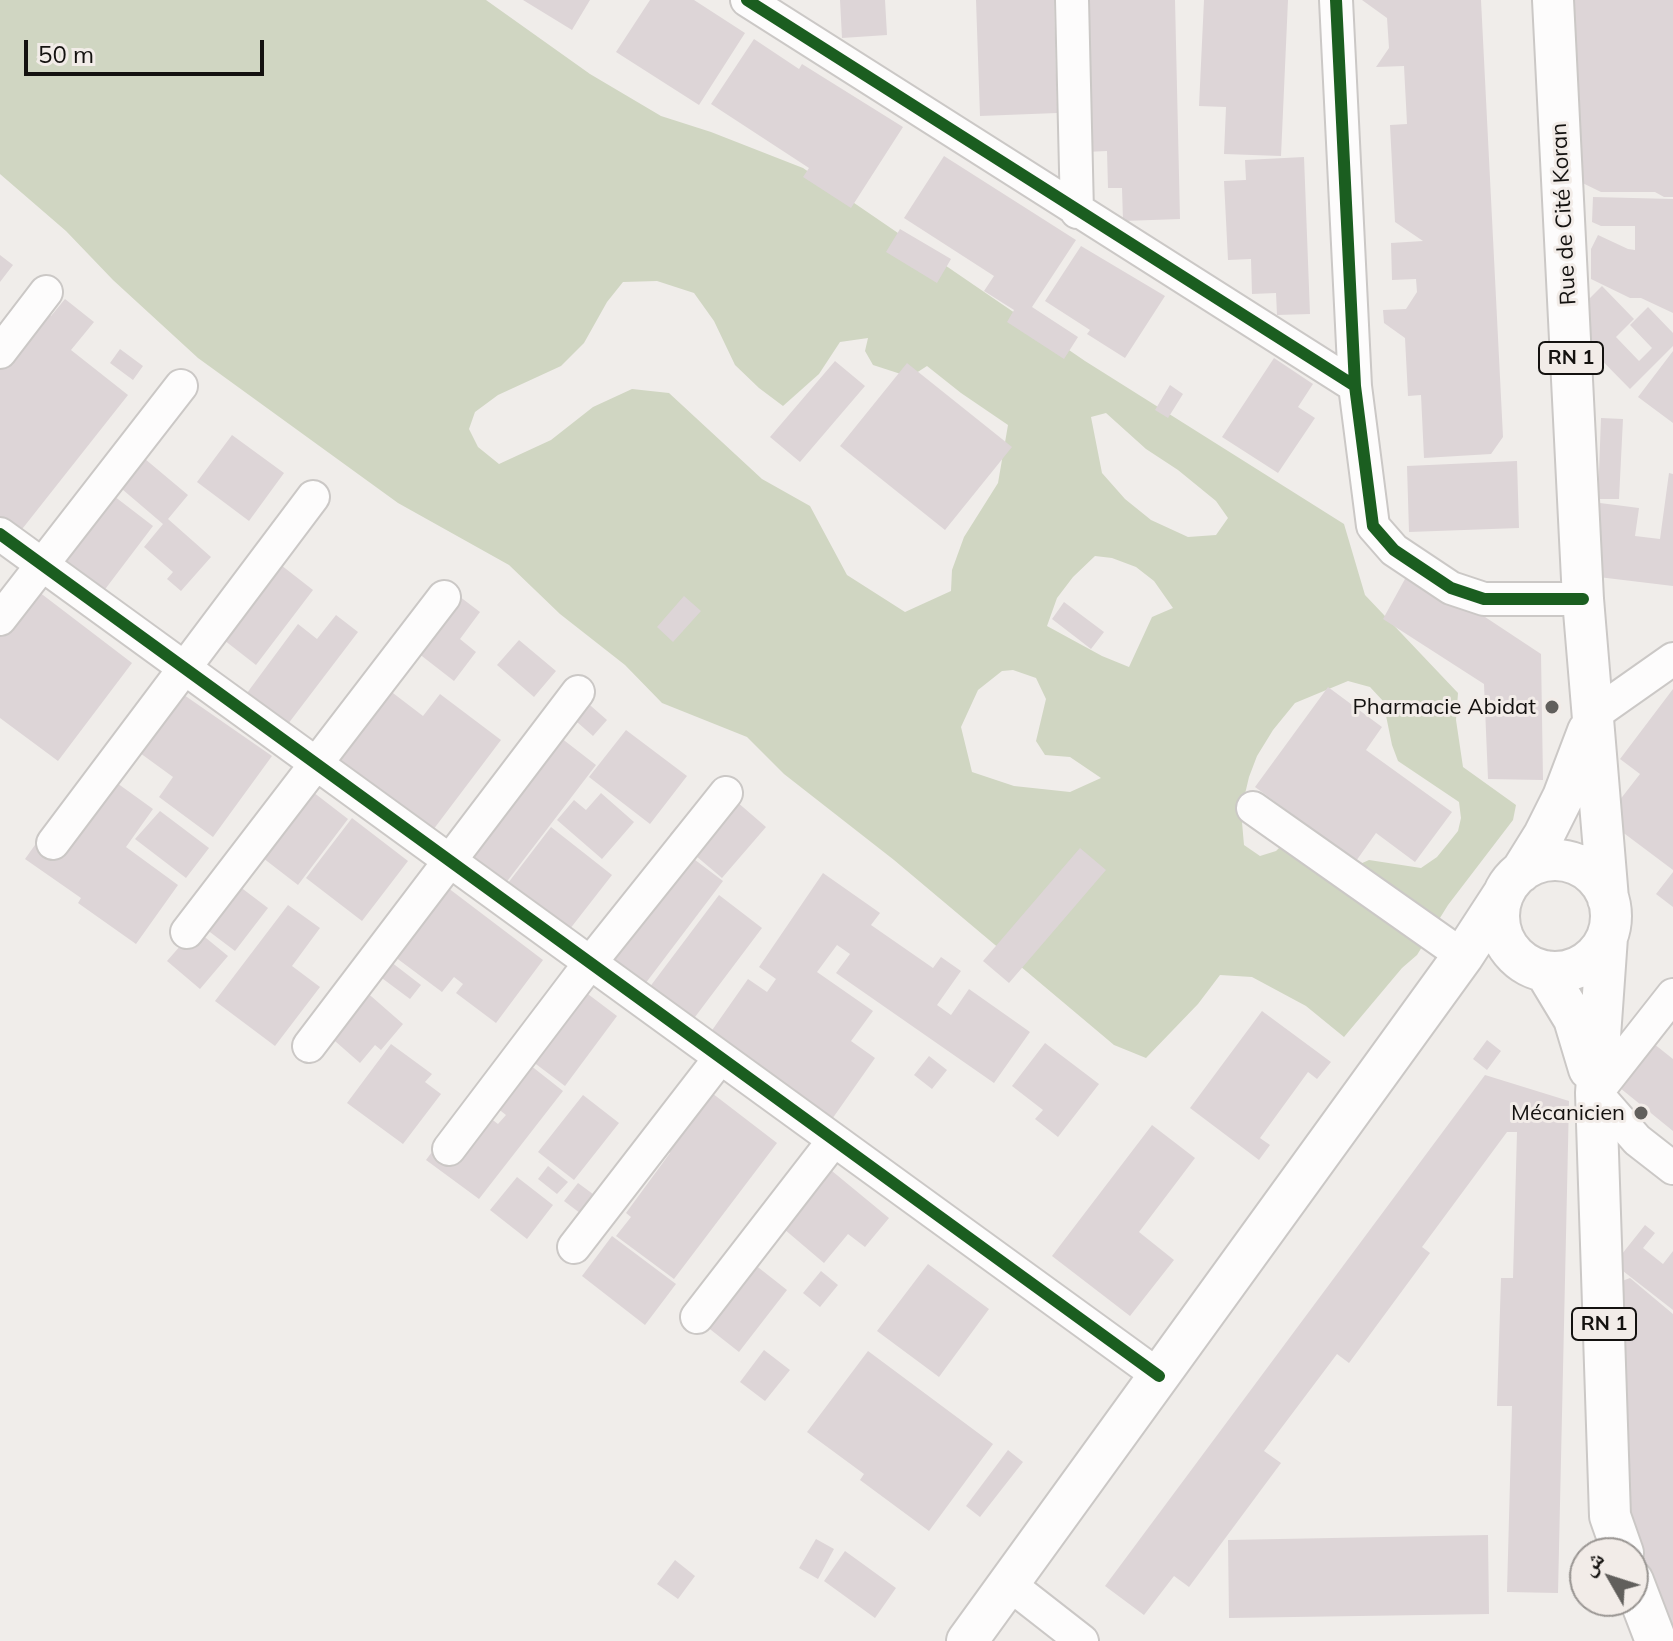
<!DOCTYPE html>
<meta charset="utf-8">
<style>
body{margin:0}
#map{position:relative;width:1673px;height:1641px;overflow:hidden;background:#f0edea;font-family:Mulish,"Noto Naskh Arabic",sans-serif}
canvas{display:block}
.north{position:absolute;left:1569px;top:1537px;width:80px;height:80px;box-sizing:border-box;background:#f2ece8;border:2px solid #999592;border-radius:50%;rotate:309deg;font-size:22px;font-weight:700;line-height:32px;text-align:center;color:#141210}
.north::after{content:'';display:block;margin:auto;width:28px;height:36px;background:#615f5c;clip-path:polygon(50% 0,100% 100%,50% 72%,0 100%)}
.scale{position:absolute;left:24px;top:40px;width:240px;height:36px;box-sizing:border-box;border:4px solid #141210;border-top:0;padding-left:10px;font-size:24px;line-height:28px;white-space:nowrap;color:#141210;-webkit-text-stroke:6px #f2ece8;paint-order:stroke}
</style>
<div id="map">
<canvas width="1673" height="1641"></canvas>
<div class="north">ش</div>
<div class="scale">50 m</div>
</div>
<script>
const g = document.querySelector('canvas').getContext('2d');
g.lineJoin = 'round';
function fillPath(path, color) { g.fillStyle = color; g.fill(path, 'evenodd'); }
const shape = rows => new Path2D(rows.map(r => 'M' + r).join(''));
function strokePath(path, color, width, dash) { g.strokeStyle = color; g.lineWidth = width; g.lineCap = dash ? 'butt' : 'round'; g.setLineDash(dash || []); g.stroke(path); }
function drawText(font, color, halo, rows, align = 'center') {
  g.font = font + ' Mulish,sans-serif'; g.lineWidth = 6; g.setLineDash([]); g.textBaseline = 'middle'; g.strokeStyle = halo; g.fillStyle = color; for (const [text, x, y, turn = 0] of rows) {
    g.save(); g.translate(x, y); g.rotate((+turn || 0) * Math.PI / 180); g.textAlign = isNaN(turn) ? turn : align; if (halo) g.strokeText(text, 0, 0); g.fillText(text, 0, 0); g.restore();
  }
}
const forest = shape([
 [0,0,486,0,590,74,661,116,711,132,803,168,1085,361,1344,524,1365,595,1458,693,1456,720,1463,767,1516,805,1513,820,1448,905,1417,955,1402,968,1344,1037,1306,1006,1252,977,1220,975,1198,1004,1146,1058,1114,1045,894,860,784,774,747,737,662,703,625,665,560,614,509,565,398,503,198,358,113,280,66,231,0,174],
 [657,281,694,293,714,321,735,365,759,388,783,406,819,374,840,342,868,338,865,351,873,365,910,377,927,366,961,393,1008,425,998,483,964,537,952,570,951,591,905,612,847,575,810,506,762,479,669,393,632,389,593,407,551,440,499,464,478,447,469,429,475,412,498,395,561,366,584,343,607,302,623,282],
 [1106,413,1146,449,1178,470,1216,501,1228,518,1216,535,1188,537,1151,520,1125,499,1102,473,1091,417],
 [1095,556,1112,558,1136,567,1154,581,1173,608,1152,617,1129,667,1102,656,1047,626,1057,598,1073,577],
 [1013,670,1036,678,1046,699,1036,741,1045,755,1070,757,1101,778,1070,792,1014,786,972,772,961,727,978,690,1002,671],
 [1348,681,1370,687,1383,701,1392,745,1398,761,1459,802,1461,818,1458,831,1437,857,1421,868,1369,860,1360,864,1287,840,1276,851,1260,856,1244,845,1241,811,1249,777,1257,756,1273,730,1295,703]
]);
const building = shape([
 [523,0,590,0,572,30],
 [650,0,694,0,745,33,699,105,616,52],
 [840,0,885,0,887,35,842,38],
 [976,0,1054,0,1057,113,980,116],
 [1081,0,1175,0,1180,219,1123,221,1122,188,1108,188,1107,151,1085,152],
 [1204,0,1288,0,1281,156,1224,154,1226,107,1199,106],
 [1362,0,1481,0,1503,437,1491,454,1424,458,1421,395,1408,396,1405,338,1384,323,1383,310,1406,309,1417,292,1416,279,1392,280,1391,243,1423,241,1395,222,1390,125,1407,124,1404,66,1376,67,1389,48,1387,18],
 [1567,0,1673,0,1673,197,1664,197,1655,192,1601,192,1564,174],
 [754,39,799,69,802,64,903,127,851,208,803,177,809,168,711,104],
 [944,156,1076,240,1032,307,1078,337,1064,359,1007,322,1014,310,984,291,994,276,904,218],
 [1304,157,1310,314,1277,315,1276,293,1252,294,1251,259,1228,260,1224,181,1246,180,1245,160],
 [1593,197,1673,199,1673,313,1641,298,1630,298,1591,279,1591,249,1598,235,1628,249,1635,250,1635,226,1601,226,1592,222],
 [900,229,951,259,937,283,886,252],
 [1081,246,1165,296,1125,358,1087,334,1090,330,1045,301],
 [0,255,13,265,0,282],
 [1602,286,1634,319,1616,337,1639,361,1652,348,1630,325,1648,307,1673,333,1673,346,1630,389,1565,323],
 [23,294,51,316,65,299,94,322,71,350,128,395,19,533,0,518,0,323],
 [120,349,143,366,133,380,110,363],
 [1673,351,1673,423,1638,397],
 [1274,358,1313,384,1298,407,1315,418,1278,473,1222,437],
 [835,361,865,386,800,462,770,437],
 [907,363,1012,447,945,530,840,446],
 [1170,385,1183,394,1168,418,1155,410],
 [1601,418,1623,419,1619,499,1598,499],
 [232,435,284,473,249,521,197,482],
 [126,443,188,495,168,519,211,557,181,591,167,579,173,572,144,547,163,524,102,472],
 [1517,461,1519,528,1409,532,1407,466],
 [1669,473,1673,474,1673,586,1590,576,1600,503,1639,508,1635,536,1660,539],
 [97,483,153,526,103,592,47,550],
 [272,558,313,590,256,665,215,633],
 [1411,568,1541,654,1543,780,1488,779,1484,684,1383,619],
 [22,579,132,663,58,761,0,718,0,609],
 [443,584,480,612,460,639,476,652,454,681,400,639],
 [684,596,701,611,673,642,657,627],
 [1064,602,1104,632,1091,649,1052,619],
 [336,615,358,632,288,724,247,693,298,624,317,639],
 [519,640,556,671,534,697,497,665],
 [372,677,423,716,440,694,501,740,433,830,320,746],
 [161,679,272,756,213,837,159,797,173,777,118,737],
 [1328,687,1382,727,1366,750,1452,812,1415,862,1376,833,1356,861,1255,787],
 [1673,689,1673,870,1605,819,1640,774,1620,759],
 [575,692,607,720,593,736,561,708],
 [543,724,596,765,502,888,448,846],
 [626,730,687,776,650,824,589,777],
 [92,765,153,809,126,847,178,885,136,944,78,903,81,898,25,859],
 [300,782,348,819,298,885,250,848],
 [714,782,766,827,722,878,670,834],
 [601,793,634,822,602,859,557,820,574,800,586,810],
 [160,811,209,848,186,878,135,839],
 [352,818,408,861,362,921,306,878],
 [551,827,612,875,566,934,505,887],
 [670,841,723,881,645,984,592,943],
 [1080,848,1106,870,1009,983,983,961],
 [1673,872,1673,907,1656,894],
 [823,873,880,913,871,925,933,968,941,957,961,971,937,1005,951,1015,969,989,1030,1032,994,1083,836,973,850,954,837,945,817,972,873,1011,851,1041,875,1058,830,1122,708,1036,748,979,767,992,776,979,759,967],
 [431,875,543,960,496,1023,456,993,463,984,454,977,442,992,379,945],
 [227,877,268,908,235,951,194,920],
 [719,895,762,928,692,1021,649,988],
 [288,905,320,928,292,966,320,987,275,1046,215,1001],
 [195,929,228,956,200,989,167,961],
 [378,952,421,985,410,999,367,967],
 [564,976,617,1016,565,1086,512,1046],
 [356,983,403,1024,381,1050,375,1045,360,1063,319,1027],
 [1262,1011,1331,1062,1317,1079,1308,1072,1260,1138,1270,1145,1259,1160,1190,1108],
 [1644,1036,1673,1059,1673,1131,1609,1079],
 [1487,1040,1501,1051,1487,1070,1473,1059],
 [1045,1043,1099,1084,1058,1137,1035,1119,1043,1110,1012,1086],
 [391,1044,432,1074,425,1082,441,1094,403,1144,347,1103],
 [511,1050,563,1091,479,1199,426,1160,469,1102,498,1124,506,1115,478,1093],
 [929,1056,947,1070,932,1089,914,1075],
 [1485,1075,1569,1101,1558,1593,1507,1592,1512,1406,1497,1406,1501,1278,1513,1278,1517,1132,1507,1132,1422,1247,1430,1253,1349,1363,1337,1354,1264,1451,1281,1463,1189,1587,1174,1576,1144,1615,1105,1586],
 [708,1090,777,1143,674,1279,616,1236,631,1217,626,1213,670,1153,664,1148],
 [583,1095,619,1123,574,1180,538,1152],
 [1152,1125,1195,1158,1139,1232,1174,1260,1130,1316,1052,1256],
 [548,1166,568,1182,557,1194,538,1179],
 [832,1171,889,1218,865,1247,848,1234,824,1263,784,1229],
 [517,1177,553,1205,527,1239,490,1210],
 [578,1183,597,1197,584,1216,564,1201],
 [1645,1225,1655,1233,1643,1248,1663,1264,1673,1251,1673,1310,1614,1264],
 [612,1236,676,1284,645,1325,582,1276],
 [740,1253,787,1290,739,1352,692,1315],
 [928,1264,989,1309,939,1377,877,1331],
 [821,1271,838,1285,820,1307,803,1293],
 [1630,1278,1673,1314,1673,1638,1670,1638,1625,1527,1609,1286],
 [764,1350,790,1370,765,1401,740,1382],
 [868,1351,993,1444,929,1531,860,1480,864,1474,807,1432],
 [1008,1450,1023,1462,980,1517,966,1506],
 [1488,1535,1489,1614,1229,1618,1228,1540],
 [816,1539,834,1549,818,1579,799,1568],
 [845,1551,896,1588,875,1618,824,1581],
 [675,1560,695,1576,678,1599,657,1584]
]);
const minor = shape([
 [747,0,1355,386],
 [1072,0,1077,212],
 [1336,0,1355,386,1373,526,1394,550,1451,588,1484,599,1583,599],
 [0,352,46,292],
 [0,534,1159,1376],
 [0,619,181,386],
 [1592,716,1673,659],
 [1253,808,1463,956],
 [53,843,313,497],
 [187,932,444,597],
 [1673,995,1596,1093,1637,1140,1673,1168],
 [309,1046,578,692],
 [449,1149,590,963,726,793],
 [574,1247,720,1058],
 [697,1317,834,1140],
 [1009,1584,1082,1641]
]);
const major = shape([
 [1553,0,1583,599,1608,899],
 '1499 916a56 56 0 1 1 112 0a56 56 0 1 1-112 0Z',
 [1521,872,1544,835,1563,797,1588,731],
 [1607,937,1596,1093,1610,1516,1623,1553],
 [1545,971,1574,1019,1589,1069],
 [1633,1581,1656,1641],
 [967,1641,1463,956,1504,893]
]);
const cycleway = shape([
 [747,0,1355,386],
 [1336,0,1355,386,1373,526,1394,550,1451,588,1484,599,1583,599],
 [0,534,1159,1376]
]);
const markers = [
 [1552,707,8,"#615f5c"],
 [1641,1113,8,"#615f5c"]
];
const shields = [
 [1571,358,64],
 [1604,1324,64]
];
const shieldNames = [
 ["RN 1",1571,358],
 ["RN 1",1604,1324]
];
const streetNames = [
 ["Rue de Cité Koran",1564,214,-93]
];
const poiNames = [
 ["Pharmacie Abidat",1536,707],
 ["Mécanicien",1625,1113]
];
fillPath(forest, '#d0d6c2');
fillPath(building, '#ddd5d7');
strokePath(minor, '#cbc8c6', 36);
strokePath(major, '#cbc8c6', 44);
strokePath(minor, '#fdfcfc', 32);
strokePath(major, '#fdfcfc', 40);
strokePath(cycleway, '#1b5e20', 12);
for (const [x, y, r, color] of markers) { const dot = new Path2D(); dot.arc(x, y, r, 0, 2 * Math.PI); g.fillStyle = color; g.fill(dot); strokePath(dot, '#f2ece8', 3); }
for (const [x, y, w] of shields) { const box = new Path2D(); box.roundRect(x - w / 2, y - 16, w, 32, 6); g.fillStyle = '#f2ece8'; g.fill(box); strokePath(box, '#141210', 2); }
drawText('bold 20px', '#141210', null, shieldNames);
drawText('22px', '#141210', '#f2ece8', streetNames);
drawText('22px', '#141210', '#f2ece8', poiNames, 'right');
</script>
